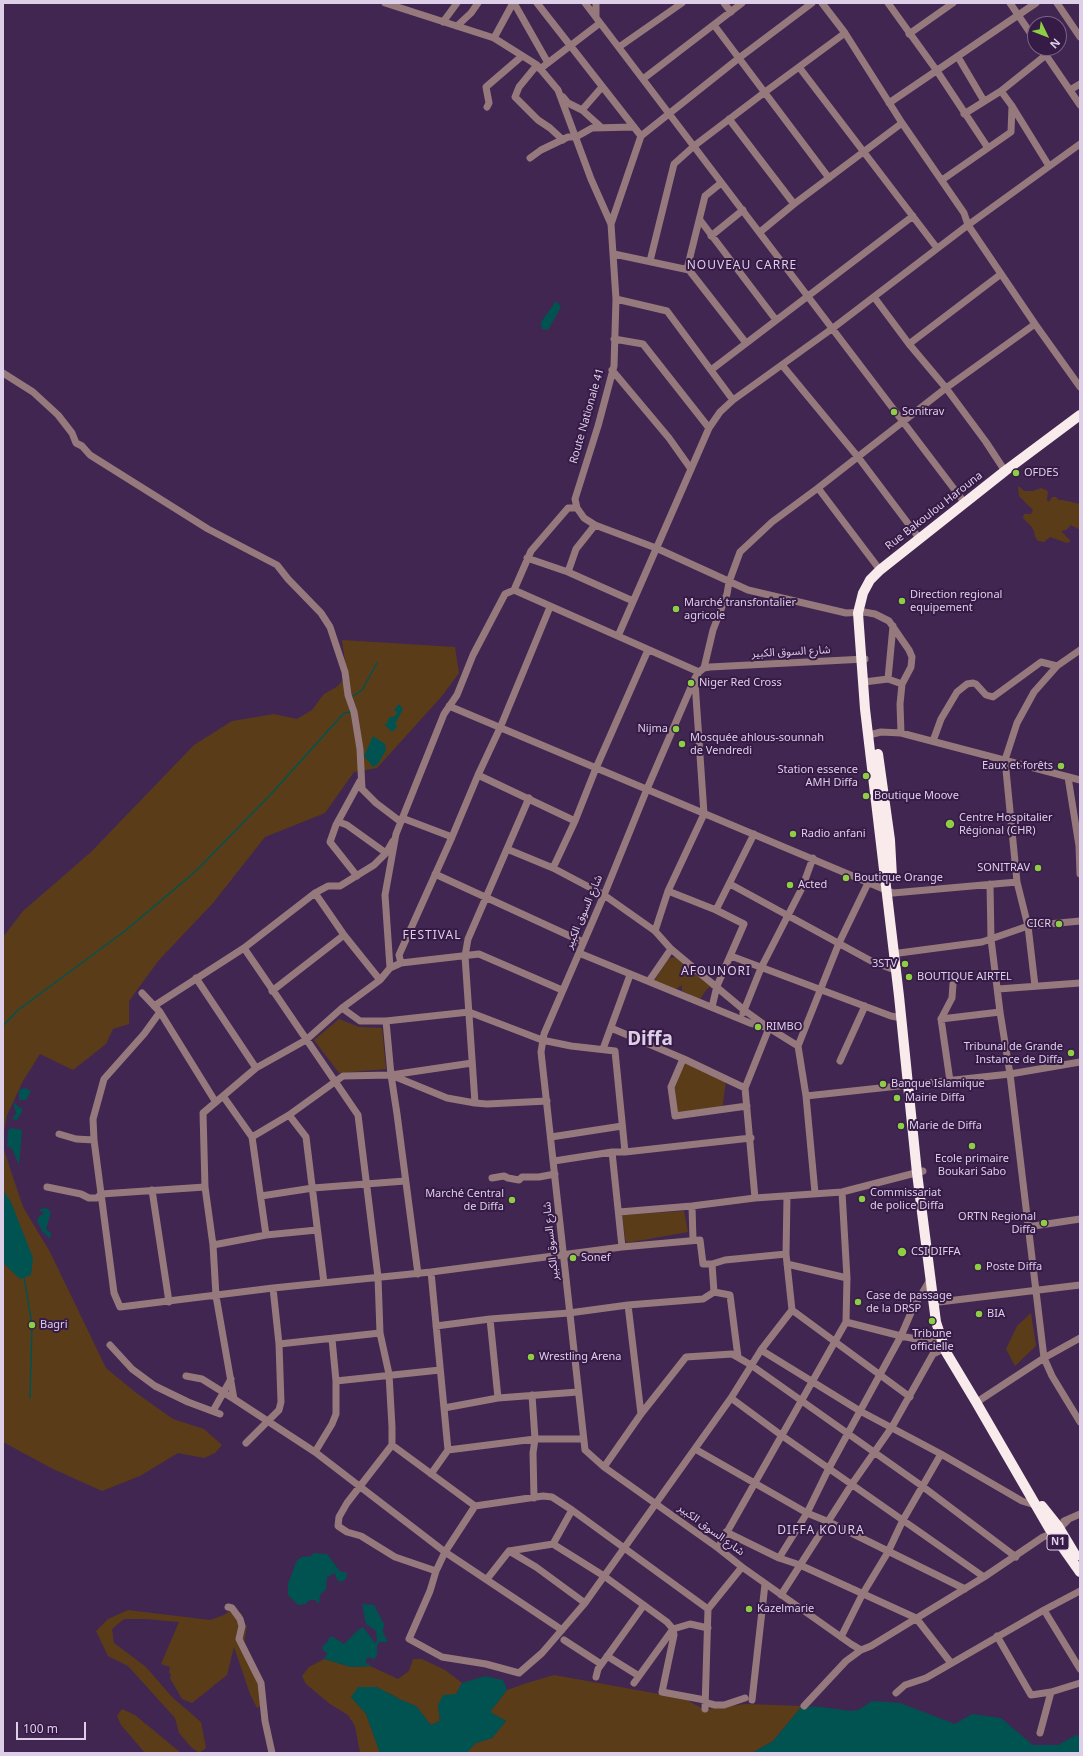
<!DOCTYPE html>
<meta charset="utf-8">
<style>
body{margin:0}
#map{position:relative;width:1083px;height:1756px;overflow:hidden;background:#402651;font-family:"Noto Sans",sans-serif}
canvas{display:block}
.frame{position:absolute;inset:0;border:4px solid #decfe9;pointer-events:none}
.north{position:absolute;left:1027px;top:16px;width:40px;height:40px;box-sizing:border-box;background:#361b46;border:1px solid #796387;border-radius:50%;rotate:133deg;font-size:11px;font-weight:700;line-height:16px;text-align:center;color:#decfe9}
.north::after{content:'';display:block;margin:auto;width:14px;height:18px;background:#8dce44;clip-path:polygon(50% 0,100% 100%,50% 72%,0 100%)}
.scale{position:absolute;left:16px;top:1722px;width:70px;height:18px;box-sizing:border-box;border:2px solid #decfe9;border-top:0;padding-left:5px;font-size:12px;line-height:14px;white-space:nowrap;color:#decfe9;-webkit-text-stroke:3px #361b46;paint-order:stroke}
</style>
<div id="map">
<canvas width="1083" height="1756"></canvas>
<div class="frame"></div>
<div class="north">N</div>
<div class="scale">100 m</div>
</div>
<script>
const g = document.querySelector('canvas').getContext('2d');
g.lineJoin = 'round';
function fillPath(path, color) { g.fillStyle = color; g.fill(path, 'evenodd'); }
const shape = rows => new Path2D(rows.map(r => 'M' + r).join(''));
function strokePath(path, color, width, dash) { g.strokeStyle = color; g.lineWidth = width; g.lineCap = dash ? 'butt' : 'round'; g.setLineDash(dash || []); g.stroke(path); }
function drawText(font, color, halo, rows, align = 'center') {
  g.font = font + ' "Noto Sans","Noto Sans Arabic",sans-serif'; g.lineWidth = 4; g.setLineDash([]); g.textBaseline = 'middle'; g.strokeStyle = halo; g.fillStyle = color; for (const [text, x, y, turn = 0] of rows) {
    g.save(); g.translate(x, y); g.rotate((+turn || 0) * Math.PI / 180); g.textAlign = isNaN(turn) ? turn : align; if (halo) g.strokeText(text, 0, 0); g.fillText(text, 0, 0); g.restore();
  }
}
const green = shape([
 [1018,487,1020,487,1024,491,1033,491,1041,488,1046,490,1048,492,1047,500,1049,502,1052,497,1056,497,1059,500,1063,500,1080,504,1080,530,1071,525,1066,530,1061,531,1071,541,1067,543,1050,537,1044,542,1038,541,1035,537,1034,531,1031,526,1023,518,1024,514,1031,514,1033,510,1019,496],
 [342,640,455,647,459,673,442,696,377,768,354,772,325,813,265,837,213,903,159,960,129,1001,129,1024,113,1029,106,1044,73,1070,40,1054,23,1081,7,1115,3,1136,3,937,23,911,91,852,194,745,232,721,274,714,297,719,312,710,324,694,338,686,347,675],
 [675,957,688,967,682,968,682,970,687,974,698,975,712,983,712,989,710,987,707,989,700,999,694,1000,689,994,682,991,682,985,676,989,654,981,667,959],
 [339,1019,359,1027,382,1028,386,1069,339,1073,314,1040],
 [684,1059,726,1080,722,1111,676,1114,672,1087],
 [3,1147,23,1207,50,1252,106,1368,135,1392,173,1419,204,1429,222,1445,215,1453,204,1458,178,1453,140,1476,102,1491,51,1468,3,1442],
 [684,1211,688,1232,626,1243,622,1215],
 [1031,1313,1036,1346,1015,1366,1006,1349,1017,1326],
 [234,1608,242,1614,243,1624,247,1626,244,1643,264,1704,257,1708,250,1694,234,1647,227,1675,192,1703,182,1699,170,1678,171,1674,169,1673,170,1667,161,1664,179,1622,146,1619,124,1619,112,1629,114,1643,146,1667,172,1697,201,1722,206,1748,199,1753,192,1748,179,1733,175,1718,128,1666,108,1656,96,1631,108,1619,128,1610,210,1620,224,1615],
 [324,1659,351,1667,370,1666,398,1679,409,1671,413,1659,422,1659,445,1670,462,1683,456,1694,438,1705,440,1721,431,1725,416,1706,401,1700,387,1692,351,1697,366,1714,380,1753,360,1753,355,1726,348,1715,330,1704,306,1684,302,1676,309,1667],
 [554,1675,681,1698,687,1700,705,1710,714,1708,746,1704,802,1706,773,1741,752,1753,466,1753,476,1743,492,1738,506,1721,490,1712,507,1690,527,1683],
 [122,1709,135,1715,181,1753,145,1753,121,1725,117,1716]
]);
const water = shape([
 [556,301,561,307,548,330,542,329,541,322],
 [399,704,403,709,395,724,398,726,392,732,384,724,389,723,387,721,390,717,395,716,397,712,394,710],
 [373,736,385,744,386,750,378,764,373,767,364,756],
 [25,1088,31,1091,26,1100,19,1100,19,1090],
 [13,1102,23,1110,17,1120,12,1119,16,1113],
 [11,1128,22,1130,19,1165,12,1149,7,1146,8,1131],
 [3,1190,11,1202,33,1258,31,1275,20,1279,3,1263],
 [46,1208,51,1212,46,1229,51,1233,50,1239,42,1231,37,1220,40,1215,43,1215,43,1212,40,1211,40,1209],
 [313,1553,327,1554,339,1570,341,1572,347,1572,346,1579,341,1582,337,1580,335,1573,327,1577,326,1589,320,1595,319,1604,315,1600,309,1600,306,1604,298,1605,288,1595,288,1584,297,1560,302,1557,312,1556],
 [362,1604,374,1605,384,1624,383,1632,388,1642,379,1642,377,1646,377,1654,374,1660,369,1657,366,1659,366,1664,369,1663,370,1666,351,1667,324,1659,327,1653,323,1650,322,1647,328,1641,329,1637,333,1637,344,1644,358,1630,363,1627,375,1643,377,1641,376,1631,366,1624],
 [485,1676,503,1680,507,1690,490,1712,506,1721,492,1738,476,1743,466,1753,380,1753,366,1714,351,1697,358,1687,377,1687,401,1700,416,1706,431,1725,440,1721,438,1705,443,1695,456,1694,462,1683],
 [872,1701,900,1703,955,1724,972,1714,1001,1718,1033,1745,1058,1745,1076,1735,1080,1736,1080,1753,752,1753,773,1741,802,1706,822,1707,850,1711,858,1710]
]);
const stream = shape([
 [352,697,362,690,377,663],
 [3,1026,18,1010,125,931,196,871,272,793,344,713,350,712,350,710],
 [24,1277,32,1325,30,1398]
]);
const minor = shape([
 [385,3,494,38,537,65,558,90,591,179,611,224,616,299,614,366,598,426,575,499,577,508,584,518,595,525,656,548,748,590,846,613,864,612,875,614,889,621,909,650,912,657,911,667,902,684,888,679],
 [514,3,548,63],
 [537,3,641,136],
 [585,3,964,502],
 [724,3,731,12],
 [822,3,845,33,902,123,964,213,968,225,1035,324,1080,387],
 [888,3,937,71,988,148],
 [1010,3,1035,40],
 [1057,3,1080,37],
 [596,16,596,3],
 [443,22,457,3],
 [714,25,829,178],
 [457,26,471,13,478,3],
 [909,34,953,3],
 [494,38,513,3],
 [619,47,682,3],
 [1041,48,1080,105],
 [958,57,984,101],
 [537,65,519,87,515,97,538,120,550,128,563,140],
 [799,67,937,248],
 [540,69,600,23],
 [643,79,742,3],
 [1070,90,1080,84],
 [1001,91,1012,106,1049,166],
 [563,97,568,103,582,110,601,127],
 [889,103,1036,3],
 [487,107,489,103,486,87,522,56],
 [582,110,602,87],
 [964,114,1001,91,1046,55],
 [729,119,794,204],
 [530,158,541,150,568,137,576,137,592,128,634,127],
 [942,180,1011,132,1012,106],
 [700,220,776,320],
 [611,224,641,136,739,58,812,3],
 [760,232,794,204,902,123],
 [711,236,743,210],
 [614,254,689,270,746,343],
 [650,261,674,164,694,146,765,92,845,33],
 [687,269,705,196,721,183],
 [874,297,909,344,946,388,986,442,1005,471],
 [616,299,667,311,733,400],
 [614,339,643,344,709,428],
 [909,344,1001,274],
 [782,365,858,457,919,538],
 [612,370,669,438,691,469],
 [711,370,913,216],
 [3,373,33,392,58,415,72,433,76,443,82,446,90,455,208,529,277,565,288,579,321,613,330,627,345,672,348,695,354,712,360,749,362,789,376,803,401,822],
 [818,488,880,570],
 [527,558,568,572,633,601],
 [568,572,576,549,595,525],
 [514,590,531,551,568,508,577,508],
 [618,636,709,428,720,412,733,400,833,328,968,225,1080,144],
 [865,659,710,667,704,668,699,672,695,678,647,789,604,895,544,1034,541,1052,585,1450,604,1467,718,1548,742,1567,851,1644,861,1650,871,1646,984,1577,1043,1537,1056,1532,1068,1520],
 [704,668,713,630,727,594,729,582,740,552,772,522,818,488,946,388,1035,324],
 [864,682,888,679,893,626],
 [449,706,893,893,1017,882,1005,760,1017,723,1034,692,1057,666,1080,650],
 [901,733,900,704,902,684],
 [869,735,881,732,901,733,1080,780],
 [933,741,941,719,957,692,967,684,973,683,976,684,986,695,993,697,1041,662,1057,666],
 [478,775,575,821],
 [1068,777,1079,846,1080,874],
 [402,818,452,837],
 [339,822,347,825,386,853],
 [507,849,553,868,604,895,655,931,671,949,744,1010,769,1028,745,1088,755,1198],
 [553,868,575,821,596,768,648,650],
 [435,874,583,942],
 [357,876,330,842,336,825,360,781],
 [1017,882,1028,926,1035,986],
 [730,884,873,962,895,970],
 [990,884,991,939,1000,1012,1010,1074,1044,1358,1052,1376,1080,1422],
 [668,891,716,910,744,924,717,986,712,1007],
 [315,893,344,935,380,980],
 [716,910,754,834],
 [655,931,668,891,704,814,695,682],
 [244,948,358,1115,378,1277,380,1333,389,1374,392,1427,392,1445,347,1503,339,1517,338,1526,347,1532,361,1536,395,1557,436,1571],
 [579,953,750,1023,769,1028,798,1046],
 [899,953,982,942,1028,926,1080,921],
 [731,956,891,1016,901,1018],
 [401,963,399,955,452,837,478,775,500,728,550,607],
 [390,968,385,895,396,834,444,714,457,695,473,655,505,594,514,590,699,672],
 [196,978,256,1068],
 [649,981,671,949],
 [998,989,1080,983],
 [272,991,344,935],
 [142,993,160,1012,215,1101],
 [154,1006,244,948,315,893,328,886,340,886,374,865,386,853,393,841],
 [342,1008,360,1021,386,1021,469,1012,542,1040,571,1046,615,1051,625,1152,612,1152,622,1247],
 [160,1012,144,1034,104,1079,93,1119,94,1140,114,1293,120,1307,273,1288,431,1272,622,1247,700,1240,703,1264,712,1264,714,1292,730,1295,738,1357],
 [743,1013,761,968,802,888,813,858],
 [941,1019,952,998,953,984],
 [386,1021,391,1075,397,1114,418,1274],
 [611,1028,684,1059,745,1088],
 [603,1049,630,975],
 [683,1059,671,1087,675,1116,747,1106],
 [840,1061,865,1006],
 [391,1075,447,1098,475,1103,487,1104,547,1101],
 [950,1081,941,1019,1000,1012],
 [223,1096,252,1137,266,1235],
 [806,1096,1010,1074,1080,1062],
 [475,1103,465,956,468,939,529,798],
 [289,1115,306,1137,324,1283],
 [59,1134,76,1139,94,1140],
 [252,1137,289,1115,343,1076,391,1075,472,1063],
 [551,1137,622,1126],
 [625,1152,751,1138],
 [554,1161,612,1152],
 [492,1178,504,1176,508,1178,519,1180,522,1177,539,1177,555,1174],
 [47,1187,81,1194,89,1198,97,1198,101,1194,205,1187],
 [152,1190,169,1302],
 [815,1193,806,1096,798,1046,839,943,869,881],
 [261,1196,313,1188,405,1181],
 [787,1197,786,1254,792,1310,910,1397],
 [692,1206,693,1240],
 [619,1212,692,1206,755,1198,842,1192,923,1171],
 [1027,1227,1080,1219],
 [213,1245,266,1235,317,1230],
 [712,1264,725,1260,786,1254],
 [787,1264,847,1278],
 [939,1302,1080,1285],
 [628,1305,641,1414],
 [490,1319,498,1398],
 [846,1322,901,1336,926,1341,941,1341],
 [436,1326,490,1319,569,1313,628,1305,703,1299,714,1292],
 [279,1344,380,1333],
 [110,1345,132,1369,155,1386,188,1402,220,1414],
 [761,1350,860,1411,941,1454,1022,1501,1035,1505],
 [186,1376,202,1379,234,1399],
 [336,1381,440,1370],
 [532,1395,535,1439,533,1453,534,1498],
 [731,1398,781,1435,984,1577],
 [980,1400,1044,1358,1080,1338],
 [444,1408,498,1398,578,1392],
 [213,1411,231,1379],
 [246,1443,279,1410,281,1402,279,1344,273,1288],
 [392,1445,475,1506,543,1496,552,1497,572,1510,708,1609,705,1709],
 [695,1449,807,1513,829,1522,965,1589],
 [448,1450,535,1439,583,1439],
 [315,1452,332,1424,336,1414,336,1381,332,1339],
 [604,1467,641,1414,686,1357,732,1354,751,1365,922,1486,1016,1557],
 [431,1474,448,1450,431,1272],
 [475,1506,445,1552,436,1571,430,1591,409,1639,442,1657,486,1664,519,1673,542,1653,585,1603,731,1398,761,1350,792,1310],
 [1064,1521,1080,1514],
 [726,1532,779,1558,800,1565,916,1618,951,1663],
 [553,1544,572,1510],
 [718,1548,846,1322,847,1278,842,1192],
 [509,1551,536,1567,585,1603],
 [779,1558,807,1513,829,1468,901,1336,913,1308,930,1280],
 [487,1579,509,1551,553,1544,604,1576,667,1622,673,1629,674,1635,662,1692,705,1700,707,1703,715,1705,724,1705,745,1698],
 [781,1595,852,1484,892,1427,933,1354,941,1350,946,1352],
 [228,1607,232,1608,240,1619,242,1626,239,1639,261,1683,265,1721,272,1753],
 [708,1609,742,1567],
 [1044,1610,1080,1669],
 [562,1630,445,1552,315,1452,234,1399,216,1296,213,1245,205,1187,203,1113,256,1068,306,1040,342,1008,380,980,390,968,401,963,479,954,562,990],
 [997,1636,1031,1695,1051,1692],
 [841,1637,862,1595,888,1552,903,1520,941,1454],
 [564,1640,601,1664],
 [607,1656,639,1676],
 [596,1677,598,1669,644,1605],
 [634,1683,673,1629,690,1624,708,1628],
 [896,1693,905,1685,926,1678,1044,1610,1080,1591],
 [752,1700,765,1584],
 [804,1706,846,1661,861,1650],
 [1040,1733,1051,1692,1080,1683]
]);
const highway = shape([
 [1080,415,1005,471,880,570,870,580,863,593,858,613,865,709,899,996,917,1173,936,1322,946,1352,976,1402,1049,1528,1080,1572],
 [878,754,890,840,892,877],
 [1042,1506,1058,1526,1076,1556]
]);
const markers = [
 [894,412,4,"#8dce44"],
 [1016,473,4,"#8dce44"],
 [902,601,4,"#8dce44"],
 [676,609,4,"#8dce44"],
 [691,683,4,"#8dce44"],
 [676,729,4,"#8dce44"],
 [682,744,4,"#8dce44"],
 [1061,766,4,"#8dce44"],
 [866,776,4,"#8dce44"],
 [866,796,4,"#8dce44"],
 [950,824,5,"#8dce44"],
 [793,834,4,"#8dce44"],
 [1038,868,4,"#8dce44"],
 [846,878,4,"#8dce44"],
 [790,885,4,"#8dce44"],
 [1059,924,4,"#8dce44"],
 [905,964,4,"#8dce44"],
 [909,977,4,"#8dce44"],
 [758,1027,4,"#8dce44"],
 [1071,1053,4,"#8dce44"],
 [883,1084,4,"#8dce44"],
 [897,1098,4,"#8dce44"],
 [901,1126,4,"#8dce44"],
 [972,1146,4,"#8dce44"],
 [862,1199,4,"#8dce44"],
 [512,1200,4,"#8dce44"],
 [1044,1223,4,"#8dce44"],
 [902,1252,5,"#8dce44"],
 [573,1258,4,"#8dce44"],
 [978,1267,4,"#8dce44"],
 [858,1302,4,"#8dce44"],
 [979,1314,4,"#8dce44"],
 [932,1321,4,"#8dce44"],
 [32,1325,4,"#8dce44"],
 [531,1357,4,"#8dce44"],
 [749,1609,4,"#8dce44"]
];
const shields = [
 [1058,1542,22]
];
const shieldNames = [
 ["N1",1058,1542]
];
const poiNames = [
 ["Sonitrav",902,412],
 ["OFDES",1024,473],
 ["Direction regional",910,595],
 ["equipement",910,608],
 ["Marché transfontalier",684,603],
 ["agricole",684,616],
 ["Niger Red Cross",699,683],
 ["Nijma",668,729,"right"],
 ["Mosquée ahlous-sounnah",690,738],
 ["de Vendredi",690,751],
 ["Eaux et forêts",1053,766,"right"],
 ["Station essence",858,770,"right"],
 ["AMH Diffa",858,783,"right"],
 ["Boutique Moove",874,796],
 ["Centre Hospitalier",959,818],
 ["Régional (CHR)",959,831],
 ["Radio anfani",801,834],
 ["SONITRAV",1030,868,"right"],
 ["Boutique Orange",854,878],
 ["Acted",798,885],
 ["CICR",1051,924,"right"],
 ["3STV",897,964,"right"],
 ["BOUTIQUE AIRTEL",917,977],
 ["RIMBO",766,1027],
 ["Tribunal de Grande",1063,1047,"right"],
 ["Instance de Diffa",1063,1060,"right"],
 ["Banque Islamique",891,1084],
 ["Mairie Diffa",905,1098],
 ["Marie de Diffa",909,1126],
 ["Ecole primaire",972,1159,"center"],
 ["Boukari Sabo",972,1172,"center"],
 ["Commissariat",870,1193],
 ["de police Diffa",870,1206],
 ["Marché Central",504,1194,"right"],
 ["de Diffa",504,1207,"right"],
 ["ORTN Regional",1036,1217,"right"],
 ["Diffa",1036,1230,"right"],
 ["CSI DIFFA",911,1252],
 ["Sonef",581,1258],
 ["Poste Diffa",986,1267],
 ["Case de passage",866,1296],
 ["de la DRSP",866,1309],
 ["BIA",987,1314],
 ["Bagri",40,1325],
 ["Tribune",932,1334,"center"],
 ["officielle",932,1347,"center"],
 ["Wrestling Arena",539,1357],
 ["Kazelmarie",757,1609]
];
const streetNames = [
 ["Route Nationale 41",587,416,-74],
 ["Rue Bakoulou Harouna",934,511,-38],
 ["شارع السوق الكبير",791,652,-3],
 ["شارع السوق الكبير",584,912,-67],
 ["شارع السوق الكبير",551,1241,-96],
 ["شارع السوق الكبير",711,1530,36]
];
const neighbourhoodNames = [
 ["NOUVEAU CARRE",742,266],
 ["FESTIVAL",432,936],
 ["AFOUNORI",716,972],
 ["DIFFA KOURA",821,1531]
];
const townNames = [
 ["Diffa",650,1040]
];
fillPath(green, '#5a3d18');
fillPath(water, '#005350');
strokePath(stream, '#005350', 1.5);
strokePath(minor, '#96797c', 7);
strokePath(highway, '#f9ebec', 10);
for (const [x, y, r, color] of markers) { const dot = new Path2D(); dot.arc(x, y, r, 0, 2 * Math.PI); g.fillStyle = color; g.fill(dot); strokePath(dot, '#361b46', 1.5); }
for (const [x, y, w] of shields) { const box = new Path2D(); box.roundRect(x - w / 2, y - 8, w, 16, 3); g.fillStyle = '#361b46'; g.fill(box); strokePath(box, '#decfe9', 1); }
drawText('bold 10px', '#decfe9', null, shieldNames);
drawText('11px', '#decfe9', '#361b46', poiNames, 'left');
drawText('11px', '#decfe9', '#361b46', streetNames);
g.letterSpacing = '1px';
drawText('12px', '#decfe9', '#361b46', neighbourhoodNames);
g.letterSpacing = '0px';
drawText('bold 19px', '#decfe9', '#361b46', townNames);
</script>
